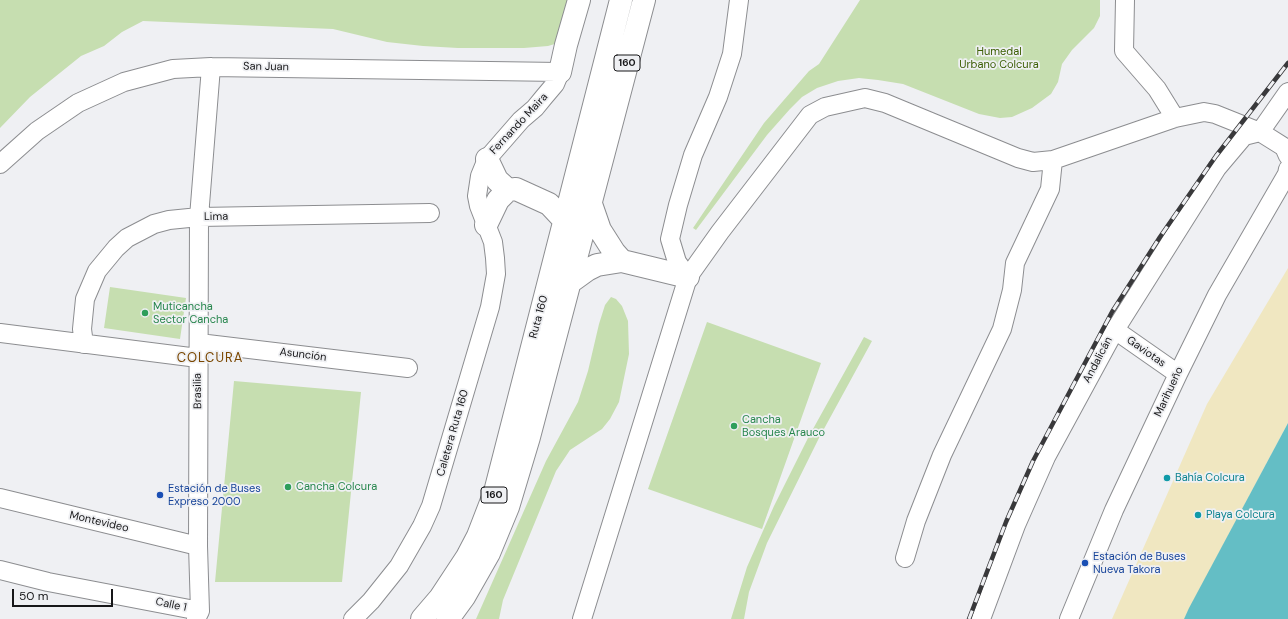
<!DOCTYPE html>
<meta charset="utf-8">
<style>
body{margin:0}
#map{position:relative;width:1288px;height:619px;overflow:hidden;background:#eff0f3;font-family:"DM Sans",sans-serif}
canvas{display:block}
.scale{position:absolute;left:12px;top:589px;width:101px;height:18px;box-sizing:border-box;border:2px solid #171719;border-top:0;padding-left:5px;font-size:12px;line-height:14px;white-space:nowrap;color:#171719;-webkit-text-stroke:3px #eff0f3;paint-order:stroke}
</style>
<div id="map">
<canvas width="1288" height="619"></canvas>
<div class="scale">50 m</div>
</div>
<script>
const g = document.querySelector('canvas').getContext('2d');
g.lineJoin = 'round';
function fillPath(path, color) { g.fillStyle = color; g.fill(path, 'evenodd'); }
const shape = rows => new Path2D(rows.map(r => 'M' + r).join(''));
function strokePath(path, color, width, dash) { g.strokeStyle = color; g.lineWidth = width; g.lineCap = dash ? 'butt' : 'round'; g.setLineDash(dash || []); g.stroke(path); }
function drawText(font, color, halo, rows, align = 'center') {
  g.font = font + ' "DM Sans",sans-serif'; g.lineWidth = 3.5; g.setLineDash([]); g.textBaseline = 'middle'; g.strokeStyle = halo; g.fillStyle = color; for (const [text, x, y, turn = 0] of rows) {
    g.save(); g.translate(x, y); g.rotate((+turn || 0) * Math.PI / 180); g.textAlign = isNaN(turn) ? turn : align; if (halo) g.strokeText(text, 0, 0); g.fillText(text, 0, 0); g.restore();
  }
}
const green = shape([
 [0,0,579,0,558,43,548,46,524,48,458,48,423,46,387,42,333,29,143,21,122,32,104,46,81,56,30,97,0,128],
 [860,0,1100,0,1100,16,1094,28,1072,50,1062,64,1058,82,1051,94,1032,108,1012,117,1000,118,979,114,903,84,878,80,859,78,838,81,817,88,802,97,790,109,767,135,696,230,693,228,764,123,809,71,819,64],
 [110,287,186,298,180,339,104,328],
 [611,297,616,299,622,306,628,321,629,354,619,402,610,419,602,429,570,450,556,471,503,600,499,619,476,619,546,461,578,402,588,371,599,324,605,305],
 [707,322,821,363,762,529,648,489],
 [864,337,872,341,819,438,767,543,749,592,744,619,731,619,747,567,774,506,808,438],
 [234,381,361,392,342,582,215,582]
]);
const sand = shape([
 [1288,268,1288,423,1184,619,1112,619,1207,404]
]);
const water = shape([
 [1288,423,1288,619,1184,619,1189,608]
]);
const minor = shape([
 [1125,0,1124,51,1157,89,1175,118],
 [0,164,37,131,78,103,124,82,173,69,211,67,560,72,555,84,544,97,535,108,521,120,487,159,480,176,477,196,479,206,493,242,495,258,496,274,490,307,431,506,422,526,399,566,371,601,353,619],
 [688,277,677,262,670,239,678,205,693,155,718,97,732,54,739,0],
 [1115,330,1178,374],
 [0,333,198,358],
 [199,343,408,368],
 [84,344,82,329,85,299,97,271,116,248,127,238,154,224,169,220,199,217,430,213],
 [0,498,198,546],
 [905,558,916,521,942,455,1002,329,1012,290,1015,263,1050,189,1053,160],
 [0,570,48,582,200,611],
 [196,619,200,611,198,546,199,217,211,67],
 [582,619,688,277,720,232,810,115,825,107,865,98,885,103,1018,158,1033,162,1053,160,1175,118,1204,112,1215,114,1260,132,1284,147,1288,156],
 [981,619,1016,525,1046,457,1115,330,1217,168,1244,136,1260,132,1288,92],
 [1069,619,1114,510,1178,374,1217,295,1287,174,1288,169]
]);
const highway = shape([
 [560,72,566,45,579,0],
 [487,159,497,180,508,190],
 [591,204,600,230,614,252,622,261],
 [486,225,498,200,508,190,516,189,549,204,564,220],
 [569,283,587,270,597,265,622,261,688,277],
 [422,619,440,598,467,557,478,536,495,492,621,0],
 [448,619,464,597,489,553,508,507,529,437,644,0]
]);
const rail = shape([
 [969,619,1006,522,1033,461,1112,312,1160,237,1216,156,1288,63]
]);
const markers = [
 [145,313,4,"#2e9e5b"],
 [734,426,4,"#2e9e5b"],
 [1167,478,4,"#0f9aa8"],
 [288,487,4,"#2e9e5b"],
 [160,495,4,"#1a4fb4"],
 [1198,515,4,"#0f9aa8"],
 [1085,563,4,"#1a4fb4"]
];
const shields = [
 [627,63,26],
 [494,495,26]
];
const shieldNames = [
 ["160",627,63],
 ["160",494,495]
];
const parkNames = [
 ["Humedal",999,52],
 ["Urbano Colcura",999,65]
];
const streetNames = [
 ["San Juan",266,67,1],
 ["Fernando Maira",519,124,-47],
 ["Lima",216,217,-1],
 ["Ruta 160",539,317,-75],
 ["Gaviotas",1146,352,35],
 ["Asunción",303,355,7],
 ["Andalicán",1098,360,-62],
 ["Brasilia",198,391,-91],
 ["Marihueño",1169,392,-65],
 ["Caletera Ruta 160",453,433,-74],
 ["Montevideo",99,522,13],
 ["Calle 1",171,605,12]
];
const leisureNames = [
 ["Muticancha",153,307],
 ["Sector Cancha",153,320],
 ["Cancha",742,420],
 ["Bosques Arauco",742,433],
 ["Cancha Colcura",296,487]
];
const cultureNames = [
 ["Bahía Colcura",1175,478],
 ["Playa Colcura",1206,515]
];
const transitNames = [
 ["Estación de Buses",168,489],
 ["Expreso 2000",168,502],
 ["Estación de Buses",1093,557],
 ["Nueva Takora",1093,570]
];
const quarterNames = [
 ["COLCURA",210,359]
];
fillPath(green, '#c6deb0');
fillPath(sand, '#f0e7c1');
fillPath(water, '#64bec5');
strokePath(minor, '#8c8d90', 20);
strokePath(highway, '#8c8d90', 24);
strokePath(minor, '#fff', 18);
strokePath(highway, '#fff', 22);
strokePath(rail, '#39393b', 4.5);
strokePath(rail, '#eff0f3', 3, [9]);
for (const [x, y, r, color] of markers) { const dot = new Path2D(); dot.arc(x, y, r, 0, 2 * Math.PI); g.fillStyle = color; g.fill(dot); strokePath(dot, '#eff0f3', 1.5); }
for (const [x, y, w] of shields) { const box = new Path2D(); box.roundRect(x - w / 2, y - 8, w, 16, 3); g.fillStyle = '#eff0f3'; g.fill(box); strokePath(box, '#171719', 1); }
drawText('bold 10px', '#171719', null, shieldNames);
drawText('11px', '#3b5e03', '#eff0f3', parkNames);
drawText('11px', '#171719', '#eff0f3', streetNames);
drawText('11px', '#27864d', '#eff0f3', leisureNames, 'left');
drawText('11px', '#0d838f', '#eff0f3', cultureNames, 'left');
drawText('11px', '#164399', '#eff0f3', transitNames, 'left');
g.letterSpacing = '1px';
drawText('13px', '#7a4701', '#eff0f3', quarterNames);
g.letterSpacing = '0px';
</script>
